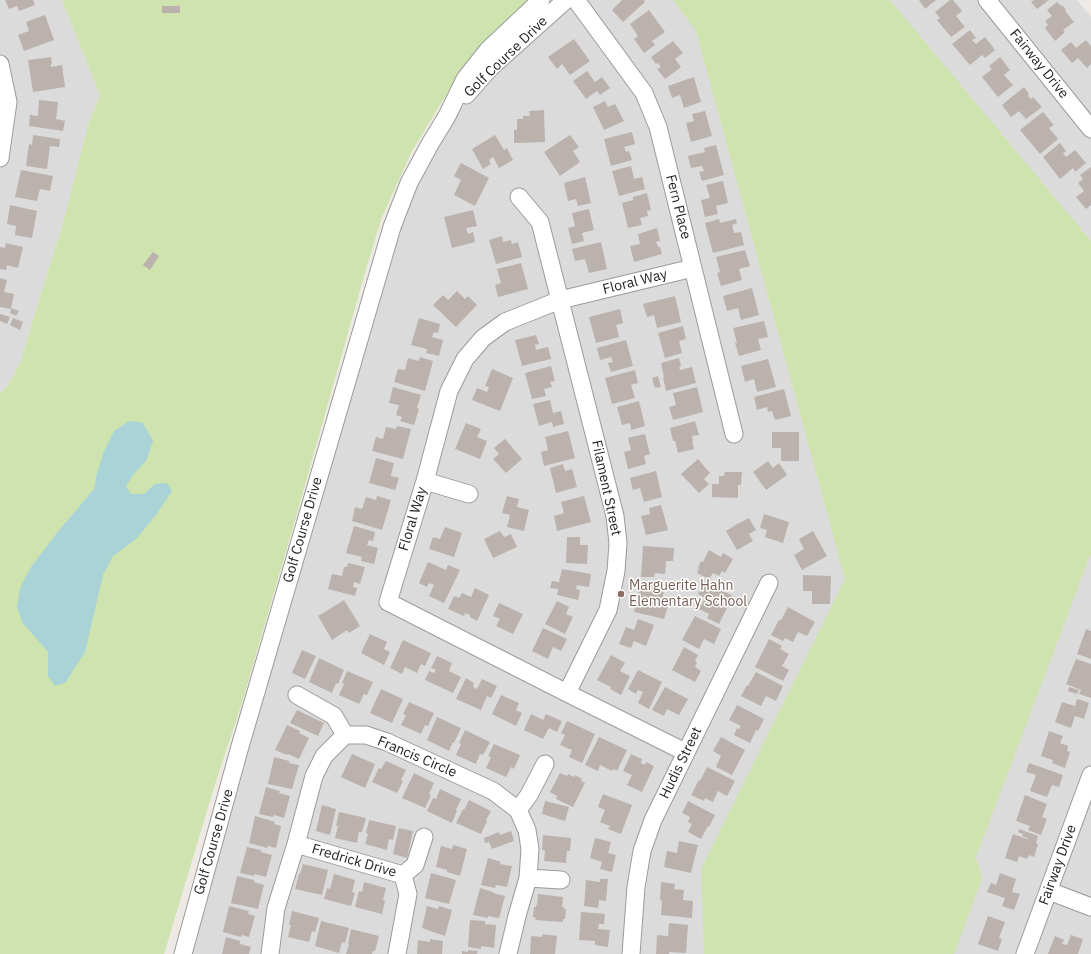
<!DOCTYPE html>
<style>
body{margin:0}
canvas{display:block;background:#eee9e5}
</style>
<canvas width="1091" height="954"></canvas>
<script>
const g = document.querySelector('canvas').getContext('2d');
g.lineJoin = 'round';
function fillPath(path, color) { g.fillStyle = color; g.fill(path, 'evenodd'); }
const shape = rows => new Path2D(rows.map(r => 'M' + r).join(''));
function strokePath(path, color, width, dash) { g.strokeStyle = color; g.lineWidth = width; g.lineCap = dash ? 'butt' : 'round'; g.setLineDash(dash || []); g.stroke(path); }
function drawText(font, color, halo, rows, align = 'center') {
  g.font = font + ' "IBM Plex Sans",sans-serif'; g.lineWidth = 3; g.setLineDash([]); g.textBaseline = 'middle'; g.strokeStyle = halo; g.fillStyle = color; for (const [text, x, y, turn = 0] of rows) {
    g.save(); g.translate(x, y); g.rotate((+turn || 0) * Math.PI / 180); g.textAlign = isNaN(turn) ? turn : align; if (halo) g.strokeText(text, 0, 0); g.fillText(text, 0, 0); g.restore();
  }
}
const residential = shape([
 [0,0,62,0,100,95,89,122,62,227,35,313,21,361,8,386,0,393],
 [573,0,1077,0,1091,17,1091,954,183,954,409,183,490,68]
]);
const grass = shape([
 [62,0,529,0,455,80,411,153,382,217,366,269,296,517,241,706,216,781,164,954,0,954,0,393,8,386,21,361,35,313,62,227,89,122,100,95],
 [673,0,890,0,1091,241,1091,553,976,857,982,879,954,954,704,954,701,869,845,579,696,31]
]);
const water = shape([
 [129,421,143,423,153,441,146,461,133,475,126,486,131,494,144,494,155,484,167,483,172,491,156,515,136,539,113,556,103,575,85,652,65,683,55,686,48,676,48,652,22,622,17,607,20,588,31,567,56,534,94,489,97,473,104,451,114,431]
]);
const building = shape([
 [5,0,33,0,35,5,19,11,17,6,9,9],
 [622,0,644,0,645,2,623,22,612,10],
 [919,0,936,0,925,9],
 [950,0,953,0,962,11,956,16,965,27,951,37,937,20,940,18,935,12],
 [1034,0,1049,0,1037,9,1031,2],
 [1057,2,1061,6,1062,5,1066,10,1065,11,1074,22,1063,30,1065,32,1055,41,1045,28,1048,25,1045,21,1052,16,1047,10],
 [162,6,180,6,180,13,162,13],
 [649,10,665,32,652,41,655,45,644,53,634,39,638,36,630,24],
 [45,15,54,40,24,51,18,35,29,31,26,22],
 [970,30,976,38,972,40,976,44,985,37,995,50,985,58,982,55,970,65,952,44],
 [574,39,590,61,570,75,562,64,557,69,548,57],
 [1086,40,1091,46,1091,64,1087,68,1078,58,1072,63,1061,50,1071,42,1076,48],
 [673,41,683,53,675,59,681,67,665,79,657,69,661,67,658,63,656,64,651,57],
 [51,57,52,64,51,64,51,67,62,65,65,87,33,92,28,60],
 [1000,57,1010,70,1004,75,1013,85,998,97,982,77,992,69,989,66],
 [587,71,595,82,602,77,610,88,600,95,597,91,586,99,573,81],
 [694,77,701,102,684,108,680,95,672,98,668,86],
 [1024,87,1029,94,1028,96,1031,99,1033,97,1042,107,1026,119,1019,111,1011,117,1002,105],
 [39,100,58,102,56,119,65,121,63,131,29,126,30,115,38,116],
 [605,101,608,107,615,104,624,121,604,130,593,107],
 [544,110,545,142,514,143,514,130,517,130,517,119,523,119,523,116,530,116,529,111],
 [705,111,712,136,691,142,686,123,694,121,692,114],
 [1043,112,1054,125,1049,128,1058,139,1040,154,1020,130],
 [632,132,635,144,624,147,626,152,629,151,632,160,611,166,604,139],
 [33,135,60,139,59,147,50,146,47,169,26,166,29,144,32,145],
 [495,135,504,150,507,148,513,160,499,168,493,157,489,160,491,164,483,169,472,149],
 [570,135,579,147,573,151,580,162,560,176,544,152],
 [1060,143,1066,151,1063,153,1066,157,1075,150,1086,163,1075,172,1073,168,1060,179,1043,157],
 [716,145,724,175,702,181,699,172,704,171,702,166,691,168,688,156,705,152,704,148],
 [461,163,489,178,475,206,454,195,461,180,454,176],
 [631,166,634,179,642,177,645,189,619,196,612,171],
 [1091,167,1091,205,1086,209,1076,197,1084,191,1078,183,1083,179,1080,175],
 [21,170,53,176,50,191,40,189,37,201,15,197],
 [585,177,591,203,578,206,576,199,568,201,564,183],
 [723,181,728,203,716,206,718,214,705,217,701,200,710,198,706,185],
 [647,193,651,210,647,211,648,216,640,218,642,225,628,228,622,203,633,200,633,197],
 [10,205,37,211,32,238,15,235,16,226,7,224],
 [589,209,594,230,582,233,584,241,572,244,568,228,575,226,572,213],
 [473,210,477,226,466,228,468,234,473,232,475,242,452,248,444,217],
 [719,219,720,223,736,219,737,223,732,225,734,233,741,232,744,245,713,253,705,223],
 [657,228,660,241,656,242,658,247,660,247,662,254,634,262,630,246,640,244,638,234],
 [502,236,503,242,511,240,512,244,518,242,522,257,496,264,489,240],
 [601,242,607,269,589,273,585,259,575,261,572,249],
 [6,243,23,247,18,268,7,265,6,270,0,269,0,247,5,248],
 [745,250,750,266,739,269,742,280,721,286,717,273,720,272,716,257],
 [153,252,159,256,150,270,143,265],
 [521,263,528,289,498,297,495,285,501,283,497,269],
 [0,278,7,280,4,292,14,294,11,308,19,311,16,316,10,313,11,309,0,307],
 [752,288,759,315,741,320,738,308,727,311,723,296],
 [457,291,465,299,468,296,477,305,456,327,433,305,443,295,448,300],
 [675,296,681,322,657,328,654,315,647,317,643,304],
 [620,309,623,323,616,325,619,337,596,343,589,317],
 [0,314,10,317,7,324,0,321],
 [13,318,23,322,20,330,10,325],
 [419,318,440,324,438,333,434,332,432,337,443,340,439,356,426,353,427,349,411,345],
 [764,321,768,337,758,339,761,350,739,356,735,343,737,343,733,328],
 [683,326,686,339,679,341,682,353,665,358,658,333],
 [536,335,539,344,535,345,536,350,548,347,551,359,522,366,515,340],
 [626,340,633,366,611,372,608,363,613,362,611,357,600,360,597,348],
 [420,357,433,361,425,391,394,382,398,369,405,370,408,358,419,361],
 [679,358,681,366,679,367,680,370,692,367,696,383,666,391,663,377,664,377,661,363],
 [768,359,776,387,757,392,754,379,745,382,741,366],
 [551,366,555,381,550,382,552,387,544,389,546,396,532,399,525,373],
 [492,369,513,378,500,411,472,400,477,388,487,392,489,387,485,386],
 [635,370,638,383,631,385,635,398,612,404,605,378],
 [658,376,661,387,655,388,652,378],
 [393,387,421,395,417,408,419,409,414,425,400,421,402,417,396,415,399,405,389,403],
 [697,387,703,412,673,420,669,407,676,405,673,393],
 [784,389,791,416,775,420,772,411,768,412,767,407,757,410,754,397],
 [550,400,553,413,561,411,564,424,553,427,552,422,539,426,533,404],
 [639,401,645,426,631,430,630,423,622,425,617,407],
 [695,421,699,435,692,436,693,441,692,441,694,449,678,453,675,441,673,441,670,428],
 [466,423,481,429,477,437,487,441,480,459,455,449],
 [397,426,411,429,403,459,372,451,376,437,383,439,386,427,396,429],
 [568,431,575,458,544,466,541,452,548,450,545,437],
 [772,432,799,432,799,461,781,461,781,448,772,448],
 [645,434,650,454,644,456,646,464,628,469,624,452,631,450,628,438],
 [505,439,522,459,506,473,493,459,499,454,494,448],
 [376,458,394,463,391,476,399,478,395,490,369,483],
 [698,459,710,473,704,479,709,484,699,493,681,474],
 [768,461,773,468,779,463,787,475,766,490,753,472],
 [563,464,565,471,572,469,577,487,556,493,550,468],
 [656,471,662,497,644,502,640,488,633,490,630,478],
 [725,472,742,472,741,485,738,485,738,498,712,497,712,484,719,484,719,476,724,476],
 [377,496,391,500,382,530,352,521,355,507,362,509,366,497,376,500],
 [507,496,519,499,517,507,529,510,524,531,507,527,510,515,502,513],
 [584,496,591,522,557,531,554,516,564,513,561,502],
 [661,505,668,530,646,535,641,516,650,514,649,508],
 [764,514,789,522,783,543,765,537,767,530,760,528],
 [749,518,756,530,749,534,753,541,737,550,726,531,737,524],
 [354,526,375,532,373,541,369,540,367,545,378,548,374,564,361,561,362,557,346,553],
 [445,527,462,533,454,557,429,549,433,537,440,539],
 [500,531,504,537,511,534,517,547,493,558,484,539],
 [813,531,827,556,802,570,794,555,804,549,799,539],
 [567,537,580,537,580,545,588,545,587,564,566,563],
 [643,546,674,548,673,561,666,561,665,574,655,573,654,577,641,577],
 [709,550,721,557,723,553,733,559,725,573,722,571,719,576,713,573,709,579,697,573,699,568,698,568,701,561,703,562],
 [428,562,446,570,448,565,460,570,444,603,429,596,434,585,429,583,427,587,419,583],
 [348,563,365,567,360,584,354,582,353,587,357,588,355,596,328,589,332,574,342,576,344,567,347,567],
 [562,569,591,574,589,587,577,585,576,589,580,590,578,600,557,595,558,589,550,588,552,581,559,582],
 [803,575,831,576,830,604,812,604,812,591,803,591],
 [641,582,655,585,654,589,664,591,661,604,668,606,664,619,634,612],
 [705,582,733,596,719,624,707,618,709,614,699,609,705,598,698,594],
 [475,588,489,595,477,621,470,617,470,615,465,613,464,616,448,609,454,596,459,598,462,593,471,597],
 [344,600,360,626,349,633,347,630,332,640,318,616],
 [557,601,569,607,566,614,573,617,565,634,545,624],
 [499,603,523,614,513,634,496,626,500,619,493,616],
 [788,607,815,622,807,636,798,632,793,642,785,638,783,641,771,635,779,620,781,620],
 [695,616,721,629,714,644,704,639,699,649,682,640],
 [638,619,654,625,646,646,634,641,631,648,619,644,626,627,634,630],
 [543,628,567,639,561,651,553,647,548,659,532,651],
 [1086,629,1091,631,1091,659,1077,654],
 [370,634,387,642,384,649,390,652,384,665,361,653],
 [769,639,782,646,780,649,789,654,782,666,789,670,783,681,755,667],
 [403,640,431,653,425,666,421,664,417,673,405,667,402,674,390,668],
 [684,647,698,655,695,661,697,662,695,667,701,671,695,682,672,670],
 [302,650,316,656,305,679,292,673],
 [611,655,625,663,620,671,630,676,621,695,610,689,611,687,597,680],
 [437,656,452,663,449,671,461,677,453,693,425,680,429,671,434,673,436,670,431,668],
 [319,658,344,670,338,684,336,683,332,693,309,682],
 [1076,659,1091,664,1091,698,1079,694,1081,690,1066,684],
 [638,670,662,682,649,709,638,703,643,692,638,690,636,694,628,689],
 [347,671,373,682,367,695,364,694,359,704,339,695,344,684,342,683],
 [756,672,783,686,776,701,766,696,761,706,741,696,747,685,748,686],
 [466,678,474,683,473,687,477,689,482,679,497,686,491,698,487,696,481,710,456,699],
 [665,687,688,699,679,715,667,709,664,716,652,710],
 [1069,687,1079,690,1077,694,1068,691],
 [381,689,403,699,392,723,370,713],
 [501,695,519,703,516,710,522,713,516,726,492,714],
 [1077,699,1089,703,1084,719,1075,716,1071,728,1055,722,1062,702,1075,706],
 [409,702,434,713,428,726,425,725,421,734,401,725,406,715,403,714],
 [737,705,764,719,758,731,756,730,750,743,734,735,737,728,739,729,741,726,729,720],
 [297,710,324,723,318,736,290,723],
 [531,714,543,720,546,714,562,721,557,732,549,728,543,739,524,730],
 [437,717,461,728,454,743,453,742,449,751,427,740],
 [567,721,595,734,582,763,569,757,572,750,560,745,565,735,561,733],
 [287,725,300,731,299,733,309,738,299,759,288,754,287,755,275,750],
 [465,730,490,742,483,755,480,754,476,764,456,755,461,744,459,743],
 [1049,731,1063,736,1060,743,1068,746,1067,751,1070,752,1065,768,1052,763,1053,760,1041,756],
 [599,737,627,750,617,771,613,769,612,771,600,765,598,771,585,765],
 [721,737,745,750,732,775,716,767,721,756,713,751],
 [494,744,520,755,514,769,511,767,506,777,486,768,491,757,488,756],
 [352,754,375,764,365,788,341,777],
 [631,754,642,759,641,763,645,765,646,762,654,766,642,792,627,785,632,775,623,771],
 [274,757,289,761,289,763,299,765,292,789,268,784],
 [386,761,406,770,401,780,403,781,397,793,372,782,379,768,381,769],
 [1029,763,1063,775,1059,787,1052,785,1047,797,1030,791,1036,775,1026,772],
 [707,767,735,781,727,796,718,791,713,802,705,798,704,801,691,795,699,780,700,781],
 [414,773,434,783,429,794,431,795,425,808,402,798],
 [560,773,567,776,568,774,574,777,575,775,582,779,581,781,585,783,573,807,556,799,557,796,550,792],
 [266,787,280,791,279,793,290,796,284,818,274,815,273,817,259,814],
 [440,789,461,799,456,810,457,811,452,823,427,811,433,798,436,799],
 [603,794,632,805,621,834,608,829,610,826,600,822,605,810,598,807],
 [1025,795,1047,804,1042,817,1047,819,1041,835,1028,830,1030,826,1016,821],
 [469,800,491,811,486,820,487,821,481,834,456,823,463,809,464,810],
 [545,801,569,807,565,821,542,814],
 [688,801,715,815,709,827,708,826,701,839,688,832,692,824,688,822,690,817,682,813],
 [322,805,336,809,330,835,316,831],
 [339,812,366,818,362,832,359,832,357,843,335,838,338,826,336,826],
 [255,816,275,822,274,824,281,826,276,848,268,846,267,848,249,843],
 [369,820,396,826,393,840,389,839,387,850,365,844,368,834,366,833],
 [399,828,413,831,407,858,393,854],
 [1019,829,1038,836,1036,843,1038,844,1034,857,1029,855,1027,859,1019,856,1017,862,1005,858,1013,834,1027,839,1028,838,1022,836,1023,834,1018,832],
 [511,831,514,841,492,849,489,842,485,843,484,838,499,832,500,835],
 [543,835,571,838,570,851,567,851,566,863,544,861,545,850,542,850],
 [595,838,611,842,608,853,616,855,612,872,600,869,602,862,590,858],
 [679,841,698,845,691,873,664,867,667,851,677,853],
 [453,845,467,849,460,876,447,872,447,870,436,867,441,846,452,849],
 [247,847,261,850,261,852,272,855,266,877,255,874,254,876,240,873],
 [488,858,501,862,500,864,512,866,507,887,496,885,495,888,481,885],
 [303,864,328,870,322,895,295,889,299,874,300,874],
 [431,873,456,880,449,904,425,898],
 [1000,873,1016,879,1012,892,1020,894,1014,910,1002,906,1005,898,987,892,991,883,996,885],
 [334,874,355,880,352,892,355,893,351,906,324,899,327,888,330,889],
 [237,876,254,880,254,882,264,885,258,909,231,903],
 [600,879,608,879,606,901,599,900,598,908,584,906,586,880,600,882],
 [364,882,386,888,383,900,385,901,382,914,355,907,359,891,362,892],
 [661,882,675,884,674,889,684,890,683,900,693,901,692,918,661,915,662,901,660,900],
 [480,888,493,892,493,893,505,896,499,918,488,916,488,918,473,915],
 [538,894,563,897,562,907,564,907,564,909,566,909,565,919,563,919,563,922,535,920,536,918,533,917,534,907,536,907,536,905,537,905],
 [229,906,249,911,248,914,255,916,249,937,242,935,241,937,223,932],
 [427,906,438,909,439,906,452,910,445,936,422,928],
 [292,911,319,918,315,932,312,931,309,942,288,937,291,925,289,925],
 [581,912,605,914,604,924,599,924,598,929,610,930,608,947,595,945,595,941,579,940],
 [988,916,1005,922,999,938,1002,939,998,951,978,944],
 [470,920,485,921,485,924,496,925,494,948,481,946,481,949,468,947],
 [321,921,349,928,345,943,342,942,339,953,315,946],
 [669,923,688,925,686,953,669,952,669,954,656,954,657,935,668,936],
 [351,929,379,936,375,951,373,951,372,954,346,954,349,944,348,944],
 [543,934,557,936,555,954,530,954,531,936,542,937],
 [1071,935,1083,939,1078,954,1048,954,1055,936,1064,940,1062,944,1067,945],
 [226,937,240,941,240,944,251,947,249,954,222,954],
 [430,939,443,941,442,954,417,954,418,940,430,942],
 [468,950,478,951,477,954,462,954,462,951,468,952]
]);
const minor = shape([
 [576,0,644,93,658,127,734,434],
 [987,0,1091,129],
 [0,64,8,102,0,158],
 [466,95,490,68,566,0],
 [519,197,540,222,615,516,618,543,616,571,608,610,567,693],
 [425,481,469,494],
 [297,695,334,716,345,735],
 [685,752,567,693,388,602,425,481,449,391,465,359,483,338,505,322,560,300,693,268],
 [518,810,529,795,545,764],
 [296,844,403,875],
 [403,875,415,865,424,837],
 [528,878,561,880],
 [1049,891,1091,907],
 [183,954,239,750,392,227,409,183,430,144,447,116,465,79,488,50,541,0],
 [270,954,276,908,296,844,314,776,324,756,345,735,366,735,387,742,493,791,518,810,527,830,530,849,528,878,517,916,508,954],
 [397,954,408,894,403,875],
 [631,954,636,887,642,851,653,820,769,583],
 [1025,954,1091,775]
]);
const markers = [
 [621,594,4,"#8d6e63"]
];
const streetNames = [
 ["Golf Course Drive",506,57,-44],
 ["Fairway Drive",1039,64,51],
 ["Fern Place",678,207,76],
 ["Floral Way",635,282,-14],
 ["Filament Street",606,488,78],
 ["Floral Way",413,519,-73],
 ["Golf Course Drive",303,530,-74],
 ["Francis Circle",417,757,23],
 ["Hudis Street",681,763,-64],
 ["Golf Course Drive",214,842,-74],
 ["Fredrick Drive",354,861,16],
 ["Fairway Drive",1058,865,-70]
];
const educationNames = [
 ["Marguerite Hahn",629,586],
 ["Elementary School",629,602]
];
fillPath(residential, '#dcdbdb');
fillPath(grass, '#cfe3af');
fillPath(water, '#a9d3d7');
fillPath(building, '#bbb2ae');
strokePath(minor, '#9b9b9b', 19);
strokePath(minor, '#fff', 17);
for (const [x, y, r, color] of markers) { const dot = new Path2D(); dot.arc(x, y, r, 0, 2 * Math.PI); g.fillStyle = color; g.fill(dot); strokePath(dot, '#fff', 1.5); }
drawText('14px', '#1e1e1e', '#fff', streetNames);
drawText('14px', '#785e54', '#fff', educationNames, 'left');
</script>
